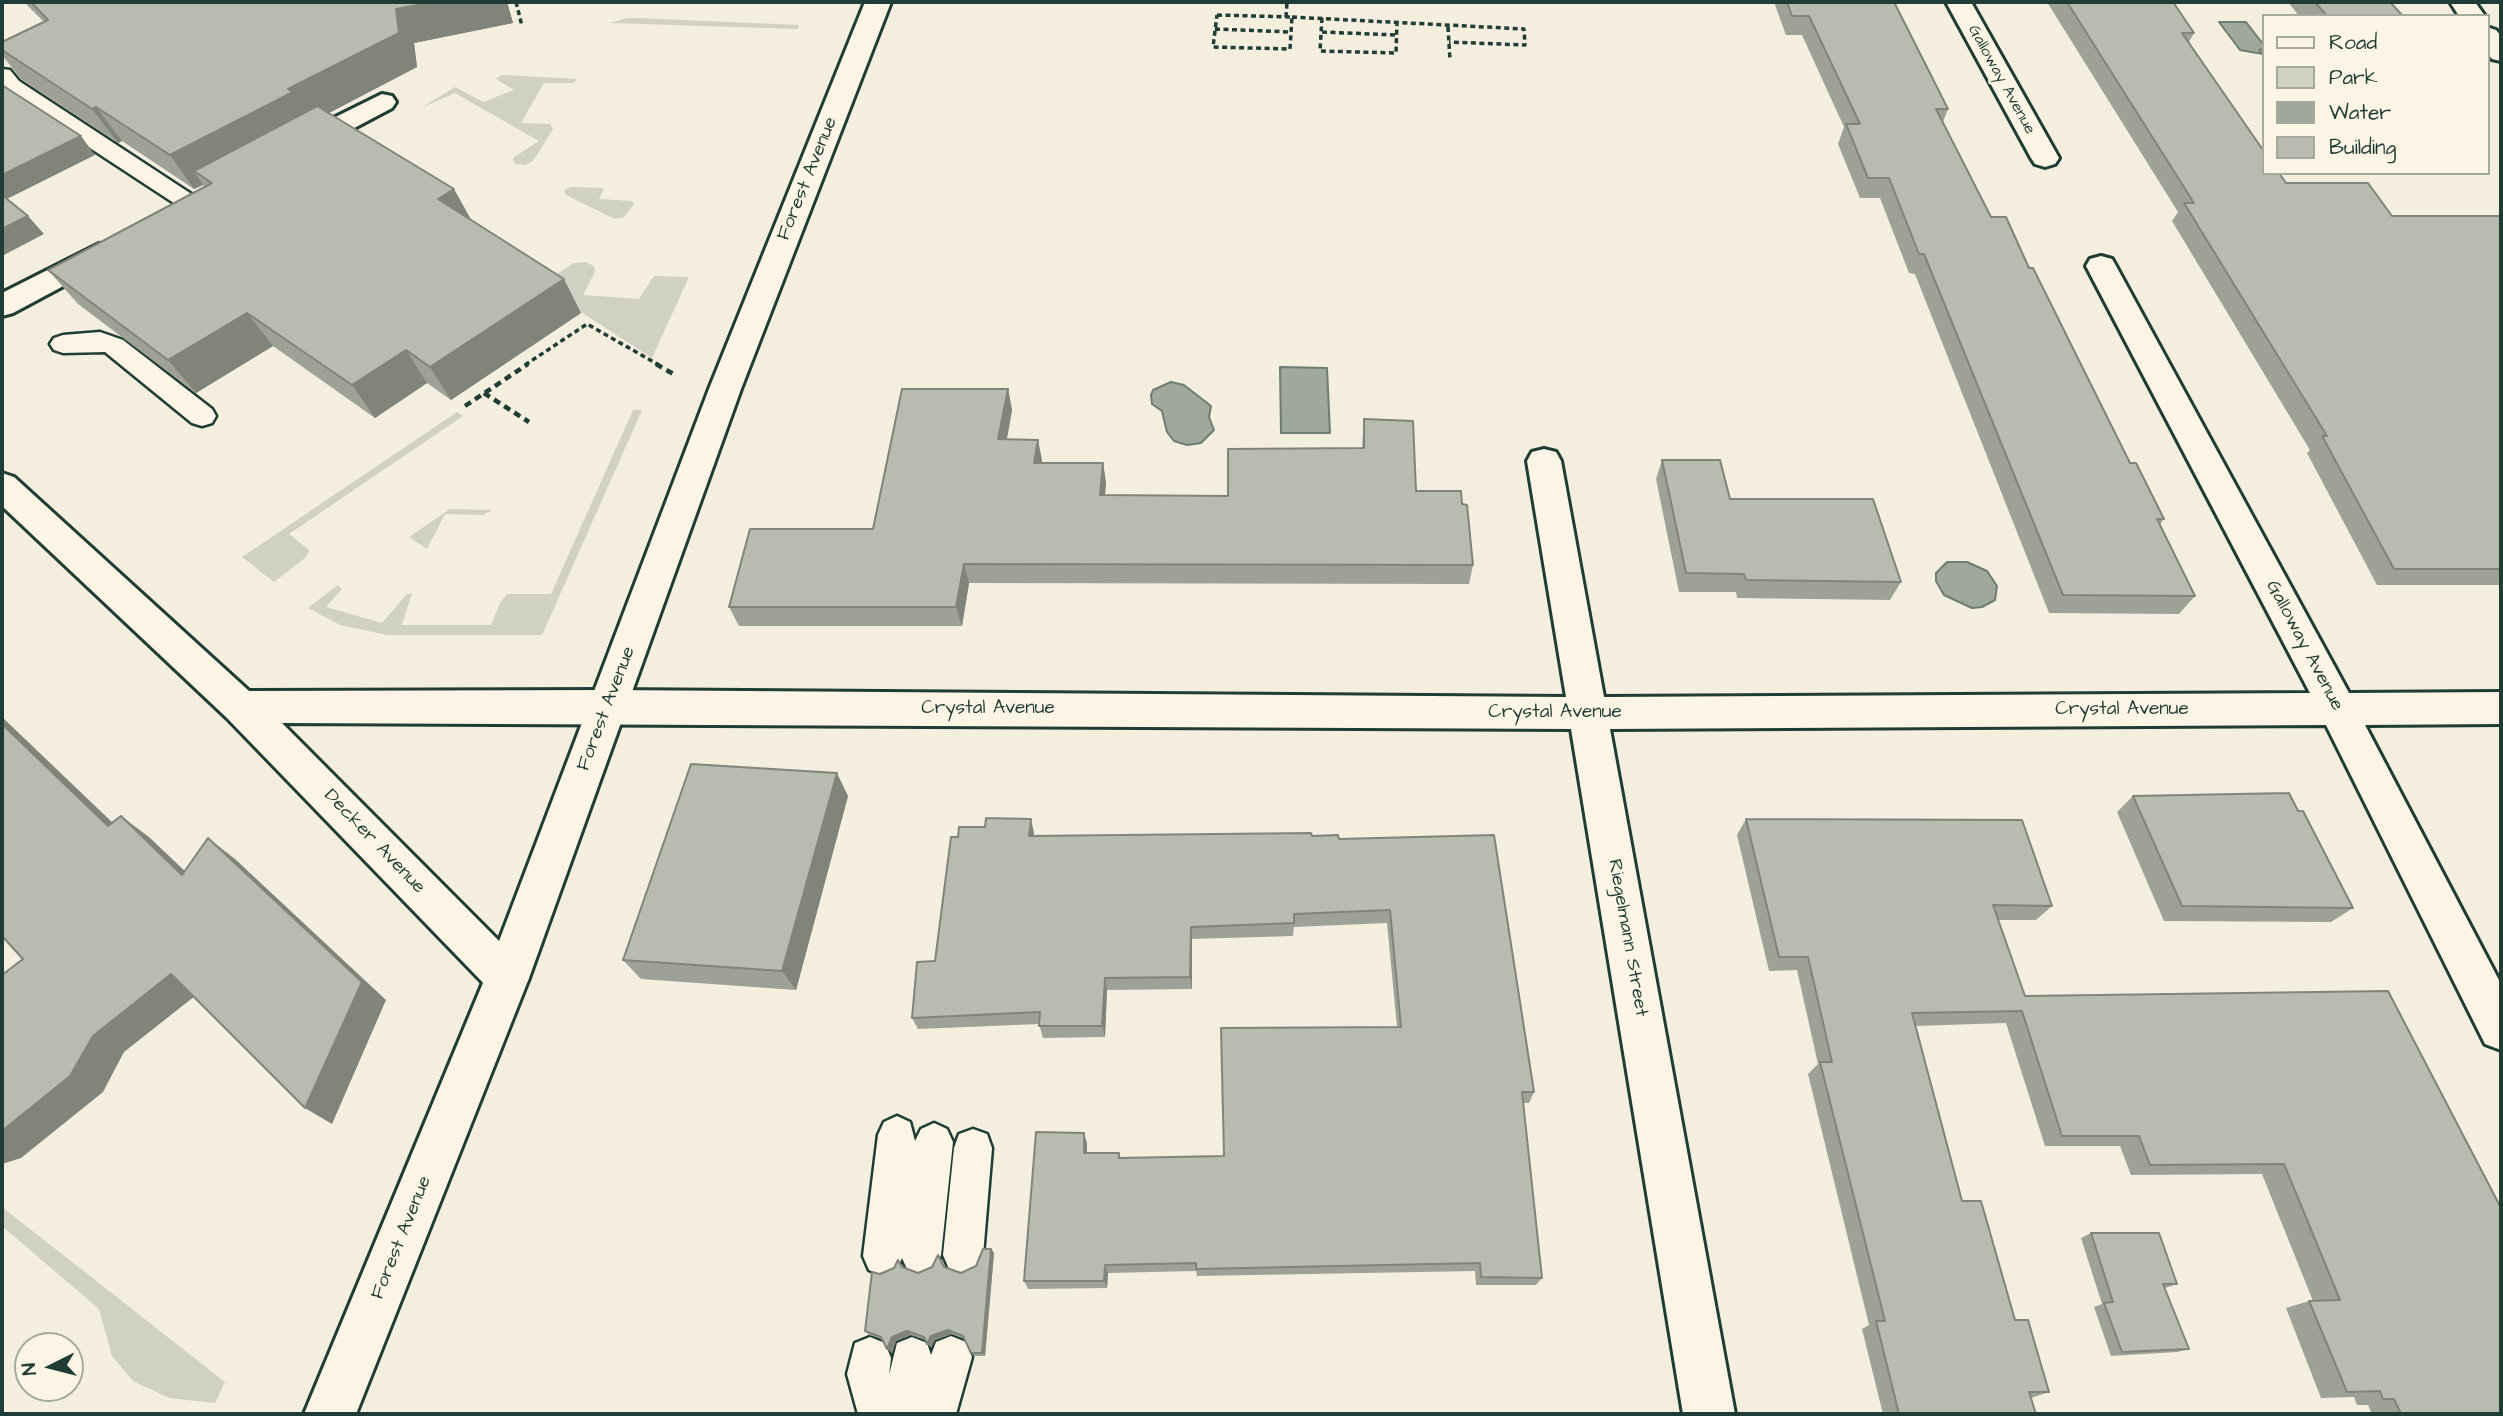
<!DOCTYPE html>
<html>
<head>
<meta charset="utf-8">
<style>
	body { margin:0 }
	#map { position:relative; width:2503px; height:1416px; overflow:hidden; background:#f3eede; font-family:"Architects Daughter",sans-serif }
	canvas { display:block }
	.frame { position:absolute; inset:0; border:4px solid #1f3d34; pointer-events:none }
	.legend { position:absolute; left:2262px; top:14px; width:228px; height:161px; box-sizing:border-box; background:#fcf5e5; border:2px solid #a4ab9e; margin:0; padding:9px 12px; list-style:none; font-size:21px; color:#1f3d34 }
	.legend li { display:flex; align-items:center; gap:14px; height:35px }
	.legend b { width:35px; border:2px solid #a4ab9e }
	.north { position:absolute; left:14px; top:1332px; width:70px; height:70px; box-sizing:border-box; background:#fcf5e5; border:2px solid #a4ab9e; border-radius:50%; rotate:264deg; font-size:19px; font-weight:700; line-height:28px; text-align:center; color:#1f3d34 }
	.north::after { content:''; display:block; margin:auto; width:24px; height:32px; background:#1f3d34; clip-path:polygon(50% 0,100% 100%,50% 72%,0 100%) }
</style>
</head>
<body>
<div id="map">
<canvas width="2503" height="1416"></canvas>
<div class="frame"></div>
<ul class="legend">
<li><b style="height:9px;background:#fcf5e5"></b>Road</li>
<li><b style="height:19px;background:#d0d1c2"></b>Park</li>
<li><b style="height:19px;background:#a0a89b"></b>Water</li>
<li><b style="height:19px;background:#b8bcae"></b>Building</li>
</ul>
<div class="north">N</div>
</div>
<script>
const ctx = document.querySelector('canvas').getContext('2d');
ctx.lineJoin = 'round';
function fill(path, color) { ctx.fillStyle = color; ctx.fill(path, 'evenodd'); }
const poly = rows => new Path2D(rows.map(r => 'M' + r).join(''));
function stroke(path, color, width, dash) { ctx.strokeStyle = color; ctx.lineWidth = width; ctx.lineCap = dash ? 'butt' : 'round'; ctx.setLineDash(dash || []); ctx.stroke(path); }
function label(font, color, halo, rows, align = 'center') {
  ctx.font = font + ' "Architects Daughter",sans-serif'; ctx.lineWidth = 5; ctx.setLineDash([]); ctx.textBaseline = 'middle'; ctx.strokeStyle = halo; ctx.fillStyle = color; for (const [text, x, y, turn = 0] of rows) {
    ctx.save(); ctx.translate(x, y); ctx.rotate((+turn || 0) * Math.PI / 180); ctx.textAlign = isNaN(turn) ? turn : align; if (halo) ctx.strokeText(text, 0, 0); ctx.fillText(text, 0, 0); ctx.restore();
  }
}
fill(poly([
	[627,18,636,18,799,25,797,29,610,23],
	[502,75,577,79,573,83,544,83,521,123,550,124,553,129,533,161,525,165,515,164,513,158,539,141,455,93,421,108,455,87,483,102,514,90,496,79],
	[571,187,604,188,599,199,632,201,634,204,624,217,615,219,566,195,564,190],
	[463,236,549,279,574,263,585,262,594,266,595,272,583,295,639,299,654,276,689,277,652,358],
	[633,410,642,410,542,635,387,635,340,625,308,608,338,585,342,589,326,607,382,623,406,595,412,593,402,625,491,625,500,603,507,594,551,594],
	[457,412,463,416,289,534,309,550,305,558,274,582,242,557],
	[450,509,492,510,483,515,445,514,427,549,409,537],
	[2,1207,225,1382,215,1403,169,1398,133,1381,112,1356,99,1309,2,1226]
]), '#d0d1c2');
const water = poly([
	[2219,22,2246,22,2263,44,2263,49,2259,50,2263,54,2240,50,2219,22],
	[1280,367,1327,368,1330,433,1281,433,1280,367],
	[1171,382,1184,385,1211,406,1209,417,1214,430,1201,443,1187,445,1174,441,1167,432,1162,411,1152,404,1151,395,1153,390,1171,382],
	[1947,562,1967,562,1987,571,1997,586,1995,600,1982,607,1972,608,1944,595,1936,581,1936,573,1947,562]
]);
fill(water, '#a0a89b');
stroke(water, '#6c7d72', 2);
const service = poly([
	[2,69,10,70,19,81,199,199,203,204,199,209,183,209,3,91,2,69],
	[100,332,123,340,212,409,216,416,212,423,202,426,192,423,105,352,63,353,54,350,50,344,54,338,63,335,100,332],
	[897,1116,910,1122,915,1141,921,1129,934,1123,947,1129,953,1142,941,1255,935,1269,921,1275,907,1269,902,1258,897,1270,883,1276,869,1270,863,1256,878,1135,884,1122,897,1116],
	[973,1129,987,1134,992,1148,983,1255,977,1269,963,1275,949,1269,943,1255,954,1148,959,1134,973,1129],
	[951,1336,966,1342,972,1357,956,1414,858,1414,847,1374,855,1343,870,1337,885,1343,891,1358,889,1375,897,1343,912,1337,927,1343,931,1355,936,1342,951,1336]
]);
const minor = poly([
	[1946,2,1971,2,2059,158,2055,164,2045,167,2035,164,2031,158,1946,2],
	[2450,2,2475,2,2485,16,2459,16,2450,2],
	[2487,27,2496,30,2501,36,2501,61,2492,59,2487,53,2487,27],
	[382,94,392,96,396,102,392,108,307,153,297,155,287,153,283,147,287,141,382,94],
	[99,244,110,247,114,254,110,261,13,313,2,316,2,293,99,244],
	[2101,256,2112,259,2116,266,2349,693,2501,692,2501,724,2365,725,2501,984,2501,1050,2485,1044,2326,725,1610,729,1735,1414,1683,1414,1571,729,282,723,522,964,529,978,522,992,507,998,492,992,227,718,2,506,2,473,14,477,249,691,609,690,1566,697,1527,461,1532,452,1544,449,1556,452,1561,461,1604,697,2310,693,2086,266,2090,259,2101,256]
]);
const secondary = poly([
	[865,2,891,2,741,389,529,978,356,1414,304,1414,485,978,709,389,865,2]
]);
stroke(service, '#1f3d34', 5);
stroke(minor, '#1f3d34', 6);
stroke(secondary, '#1f3d34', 6);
stroke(poly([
	[516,2,522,26],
	[1217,15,1292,17,1290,49,1213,47,1217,15],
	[1286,17,1287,2],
	[1292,17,1524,29,1525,45,1449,42],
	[1322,18,1320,51,1396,53,1397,21],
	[1448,27,1450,60],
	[1215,29,1291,32],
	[1322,32,1397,35],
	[525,365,587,324,659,365]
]), '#1f3d34', 3.5, [5, 3.5]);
stroke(poly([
	[656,364,675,375],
	[484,393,529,422],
	[465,406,528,364]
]), '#1f3d34', 4.5, [7, 5]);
fill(service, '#fcf5e5');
fill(minor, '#fcf5e5');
fill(secondary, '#fcf5e5');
fill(poly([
	[24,2,507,2,513,23,414,43,417,67,328,113,470,219,581,313,451,400,427,383,375,418,273,346,196,393,78,304,48,270,205,187,203,185,194,189,122,141,118,143,21,79,2,55,2,42,44,22],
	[1774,2,1894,2,1948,109,1943,122,1991,217,2029,268,2130,463,2164,519,2160,524,2195,596,2179,614,2049,613,1915,274,1909,273,1880,198,1860,198,1838,144,1844,127,1802,35,1786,35],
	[2047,2,2173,2,2194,33,2189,42,2286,183,2392,216,2501,216,2501,585,2377,585,2307,453,2310,450,2172,221,2178,212],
	[2288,2,2390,2,2403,16,2299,16],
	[1008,389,1012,410,1007,439,1042,460,1041,463,1103,463,1106,483,1105,496,1228,496,1362,448,1364,419,1416,491,1462,504,1473,565,1469,584,969,583,962,626,739,626,729,607,873,529],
	[1662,460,1730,499,1901,582,1890,600,1737,598,1736,592,1679,592,1656,479],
	[848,796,796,990,641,979,623,960],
	[2133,796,2298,811,2353,908,2331,922,2164,921,2117,812],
	[1746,819,2052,906,2036,920,1998,920,2025,996,2388,991,2501,1414,2372,1414,2368,1405,2357,1405,2354,1397,2321,1398,2286,1308,2309,1301,2313,1301,2262,1174,2131,1175,2120,1146,2045,1146,2006,1023,1915,1026,1962,1201,2049,1392,2031,1398,2036,1414,1883,1414,1862,1329,1869,1325,1808,1074,1818,1064,1797,970,1769,971,1737,835],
	[1034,833,1034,836,1312,836,1339,839,1534,1092,1529,1103,1523,1103,1542,1278,1536,1285,1476,1285,1475,1271,1197,1276,1196,1271,1108,1273,1107,1288,1028,1289,1024,1281,1087,1143,1087,1153,1120,1158,1224,1156,1397,1027,1387,923,1294,927,1293,936,1192,939,1192,989,1107,990,1105,1037,1043,1038,1039,1024,918,1029,912,1018,935,961],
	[2091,1233,2177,1284,2165,1288,2189,1349,2177,1352,2111,1356,2094,1307,2102,1304,2081,1238],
	[991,1249,994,1253,985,1356,974,1356,971,1353,965,1339,952,1334,935,1340,931,1347,927,1344,925,1340,911,1335,896,1341,892,1353,883,1339,869,1335,865,1331,880,1274,894,1268,898,1260,904,1268,918,1273,932,1267,938,1255,946,1268,961,1273,976,1266]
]), '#9ea296');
fill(poly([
	[434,2,507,2,513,23,414,43,417,67,312,122,194,171,203,185,194,189,170,155,288,89,396,9],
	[96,107,122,141,118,143,92,109],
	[81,136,95,155,3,201,2,200,2,175],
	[454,189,473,223,438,199],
	[28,216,44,234,2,256,2,229],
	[564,279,581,313,451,400,430,367],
	[247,313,273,346,196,393,168,360],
	[406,350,427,383,375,418,352,385],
	[1008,389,1012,410,1003,459,998,439],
	[1038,440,1042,460,1038,483,1034,463],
	[1103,463,1106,483,1103,515,1100,495],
	[964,564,969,583,962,626,956,607],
	[2,717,137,846,108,826,2,724],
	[837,773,848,796,796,990,782,971],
	[121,816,149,837,209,894,182,875],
	[1031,819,1034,833,1033,849,1029,836],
	[208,838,235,859,386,1000,332,1124,305,1108],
	[1191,927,1192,939,1192,989,1190,977],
	[171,974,200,992,124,1052,103,1092,21,1158,2,1164,2,1131,93,1036],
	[1105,978,1107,990,1105,1037,1102,1026],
	[1084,1133,1087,1143,1087,1163,1084,1153],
	[991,1249,994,1253,985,1356,982,1353],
	[1105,1265,1108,1273,1107,1288,1104,1281],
	[948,1330,952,1334,935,1340,931,1347,927,1344,931,1336],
	[907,1331,911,1335,896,1341,892,1353,887,1349,892,1337]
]), '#81847a');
const building = poly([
	[31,2,434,2,396,9,399,33,288,89,293,92,170,155,96,107,92,109,2,50,2,42,48,20,31,2],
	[1787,2,1894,2,1948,109,1936,109,1991,217,2006,217,2029,268,2033,268,2130,463,2136,463,2164,519,2157,519,2195,596,2063,595,1924,254,1919,254,1889,178,1868,178,1846,124,1860,124,1809,16,1792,16,1787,2],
	[2067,2,2173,2,2194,33,2182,33,2263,150,2263,173,2279,173,2286,183,2368,183,2392,216,2501,216,2501,569,2394,569,2322,436,2327,436,2184,203,2194,203,2067,2],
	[2315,2,2390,2,2403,16,2327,16,2315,2],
	[2,85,81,136,2,175,2,85],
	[317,106,454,189,438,199,564,279,430,367,406,350,352,385,247,313,168,360,48,270,212,183,194,171,317,106],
	[2,195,28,216,2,229,2,195],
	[902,389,1008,389,998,439,1038,440,1034,463,1103,463,1100,495,1228,496,1228,449,1364,448,1364,419,1413,421,1416,491,1461,491,1462,504,1467,505,1473,565,964,564,956,607,729,607,750,529,873,529,902,389],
	[1662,460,1720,460,1730,499,1873,499,1901,582,1746,580,1744,574,1686,573,1662,460],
	[2,724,108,826,121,816,182,875,208,838,362,982,305,1108,171,974,93,1036,70,1076,2,1131,2,975,23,959,2,936,2,724],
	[691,764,837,773,782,971,623,960,691,764],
	[2289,793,2298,811,2303,811,2353,908,2182,906,2133,796,2289,793],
	[986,818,1031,819,1029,836,1311,833,1312,836,1338,835,1339,839,1494,835,1534,1092,1522,1092,1542,1278,1481,1277,1480,1263,1196,1269,1196,1263,1105,1265,1104,1281,1024,1281,1036,1132,1084,1133,1084,1153,1119,1153,1119,1158,1224,1156,1221,1028,1401,1027,1390,910,1294,914,1294,923,1191,927,1190,977,1105,978,1102,1026,1039,1026,1040,1012,912,1018,917,962,935,961,951,837,958,837,959,827,985,827,986,818],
	[1746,819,2022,820,2052,906,1993,905,2025,996,2388,991,2501,1208,2501,1414,2401,1414,2394,1399,2383,1399,2380,1391,2347,1392,2309,1301,2340,1300,2284,1164,2150,1165,2139,1136,2062,1136,2022,1011,1912,1013,1962,1201,1981,1201,2015,1320,2028,1320,2049,1392,2029,1392,2036,1414,1899,1414,1876,1321,1885,1321,1820,1062,1832,1062,1808,957,1779,957,1746,819],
	[2091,1233,2159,1233,2177,1284,2163,1284,2189,1349,2122,1352,2104,1303,2113,1302,2091,1233],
	[983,1249,991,1249,982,1353,971,1353,963,1336,948,1330,931,1336,927,1344,924,1337,907,1331,892,1337,887,1349,881,1337,865,1331,872,1272,880,1274,894,1268,898,1260,902,1267,918,1273,932,1267,938,1255,944,1267,961,1273,976,1266,983,1249]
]);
fill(building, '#b8bcae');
stroke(building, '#81847a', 2);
label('16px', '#1f3d34', '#fcf5e5', [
	["Galloway Avenue",2001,80,61]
]);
label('19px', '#1f3d34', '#fcf5e5', [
	["Forest Avenue",808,179,-68],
	["Galloway Avenue",2304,646,62],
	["Forest Avenue",607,709,-69],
	["Crystal Avenue",988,709],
	["Crystal Avenue",2122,710],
	["Crystal Avenue",1555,713],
	["Decker Avenue",374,842,46],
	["Riegelmann Street",1627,938,80],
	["Forest Avenue",402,1238,-68]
]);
</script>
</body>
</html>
